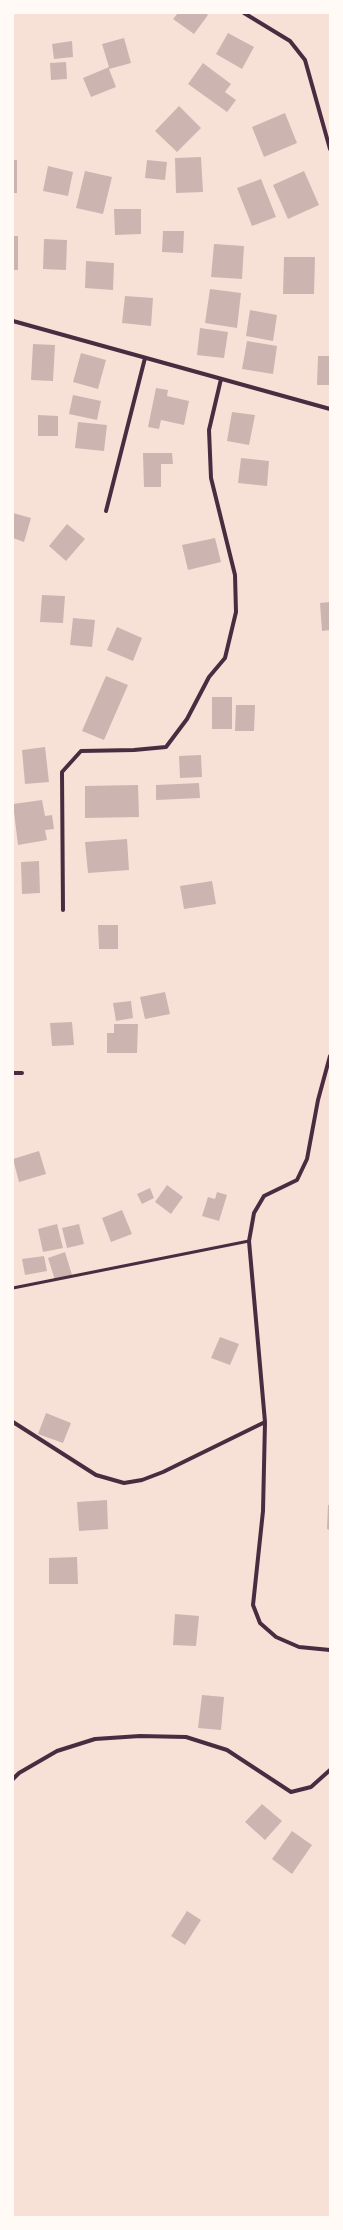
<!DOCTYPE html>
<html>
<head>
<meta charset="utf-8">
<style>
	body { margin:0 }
	#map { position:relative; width:343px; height:2230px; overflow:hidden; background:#f7e1d7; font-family:Jost,sans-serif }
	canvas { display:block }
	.frame { position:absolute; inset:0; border:14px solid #fffaf5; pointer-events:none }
</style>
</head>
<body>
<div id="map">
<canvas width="343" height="2230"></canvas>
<div class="frame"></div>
</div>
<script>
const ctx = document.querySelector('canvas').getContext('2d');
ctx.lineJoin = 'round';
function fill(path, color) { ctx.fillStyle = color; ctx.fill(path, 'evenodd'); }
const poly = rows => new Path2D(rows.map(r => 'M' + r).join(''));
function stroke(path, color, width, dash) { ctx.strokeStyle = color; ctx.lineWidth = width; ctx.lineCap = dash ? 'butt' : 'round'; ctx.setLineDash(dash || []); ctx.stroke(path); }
fill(poly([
	[178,13,205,13,208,15,194,34,173,19],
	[228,33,254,47,242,69,216,54],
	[124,38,131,63,109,69,116,87,91,97,83,78,109,67,102,44],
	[72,41,73,57,54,59,52,44],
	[66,62,67,79,51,80,50,63],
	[203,63,231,84,225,92,236,100,227,112,188,84],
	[179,106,201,128,177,152,155,131],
	[285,113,297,143,264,157,252,127],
	[201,157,203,192,176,193,175,158],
	[13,160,17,160,17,193,13,193],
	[147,160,167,162,165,180,145,178],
	[48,166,73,172,68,196,43,191],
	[85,171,112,177,103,214,76,208],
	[304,171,319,205,288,219,273,185],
	[261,179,276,217,252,226,237,188],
	[114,209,141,209,141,234,115,235],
	[163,231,184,231,183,253,162,252],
	[13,236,18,236,18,270,13,270],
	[44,239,67,240,66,270,43,269],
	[214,244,244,246,242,279,211,277],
	[284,257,315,257,314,294,283,294],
	[86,261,114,263,113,290,85,288],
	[210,289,241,293,237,328,205,323],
	[125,296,153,298,151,326,122,323],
	[250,310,277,315,273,341,246,336],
	[200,328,228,332,224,358,197,355],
	[247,341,277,346,273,374,242,369],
	[33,344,55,345,53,381,31,380],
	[81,353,106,360,98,389,73,382],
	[318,356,330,356,330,385,317,385],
	[156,388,168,390,167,396,189,401,184,425,161,420,159,429,148,427],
	[73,395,101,401,97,420,69,414],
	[232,412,255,415,249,445,227,441],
	[38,415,58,416,58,436,38,436],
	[78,422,107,425,104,451,75,448],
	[143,453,172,453,173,464,161,464,161,487,144,487],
	[241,458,269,461,267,486,238,483],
	[13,513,31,518,24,542,13,538],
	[67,524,85,539,66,561,49,546],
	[215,538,221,562,188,570,182,545],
	[42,595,65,596,63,623,40,622],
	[330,602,330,630,322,631,320,603],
	[73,618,95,620,92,647,70,645],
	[117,627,142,638,133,661,107,650],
	[106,676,128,685,104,740,82,731],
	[212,697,232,697,232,729,212,729],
	[236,705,255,705,254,731,235,731],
	[45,747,49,782,25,784,22,750],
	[201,755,202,777,180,778,179,756],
	[199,783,200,798,156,800,156,785],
	[138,785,139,817,85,818,85,786],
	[42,800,45,816,52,815,54,829,45,830,47,840,18,845,13,804],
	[127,839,129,870,88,873,85,842],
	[39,861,40,893,22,894,21,862],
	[212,881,216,904,184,909,180,886],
	[98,925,118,925,118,949,99,949],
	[165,992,170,1014,145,1019,140,997],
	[131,1001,133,1018,116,1021,113,1003],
	[72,1022,74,1045,52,1046,50,1023],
	[114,1024,138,1024,137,1053,107,1053,107,1033,114,1033],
	[39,1151,46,1174,19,1182,13,1159],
	[167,1185,183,1197,171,1214,155,1202],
	[150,1188,154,1198,142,1204,137,1194],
	[217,1192,227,1195,219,1221,202,1216,208,1197,215,1199],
	[122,1210,132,1234,111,1242,102,1218],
	[57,1224,63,1248,43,1252,38,1229],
	[79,1224,84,1244,67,1248,62,1228],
	[65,1252,72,1275,55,1280,48,1258],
	[44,1256,47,1271,25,1275,22,1259],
	[220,1337,239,1344,230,1365,211,1358],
	[46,1413,71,1423,63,1443,38,1434],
	[107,1500,108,1529,79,1531,77,1502],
	[328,1505,330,1505,330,1530,327,1529],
	[77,1557,78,1584,49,1584,49,1558],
	[175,1614,199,1616,196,1646,173,1645],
	[202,1695,224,1697,221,1730,198,1728],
	[262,1804,282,1821,265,1840,245,1822],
	[292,1831,312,1845,292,1874,272,1859],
	[187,1911,201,1920,185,1945,171,1936]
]), '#ccb4b1');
stroke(poly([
	[13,1288,249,1241]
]), '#4a2c40', 3);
stroke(poly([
	[244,13,290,41,305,60,330,149],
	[13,321,330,409],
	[106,511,145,358],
	[63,910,62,772,81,751,134,750,166,747,187,719,209,677,225,658,236,612,235,575,211,478,209,430,221,379],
	[330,1056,318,1100,307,1159,297,1180,264,1196,254,1213,249,1241,265,1422,263,1511,253,1605,260,1623,276,1637,299,1647,330,1650],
	[13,1073,22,1073],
	[13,1422,96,1475,124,1483,142,1480,163,1472,265,1422],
	[13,1779,19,1773,57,1751,95,1739,140,1736,186,1737,227,1750,291,1792,311,1787,330,1770]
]), '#4a2c40', 4);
</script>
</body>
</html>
